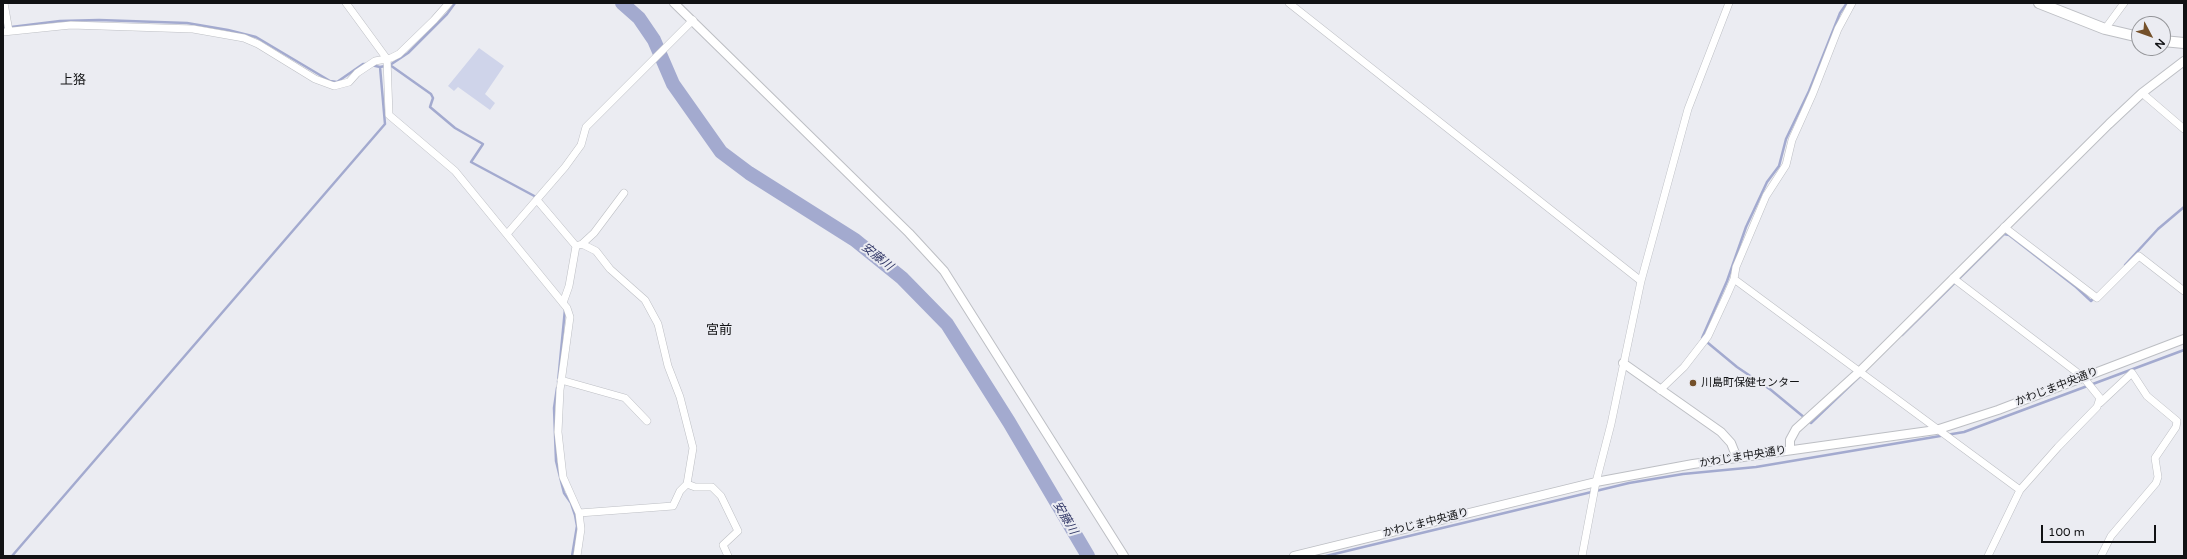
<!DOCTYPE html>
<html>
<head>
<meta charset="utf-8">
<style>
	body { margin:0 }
	#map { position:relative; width:2187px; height:559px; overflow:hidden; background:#ebecf2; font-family:"Varela Round",sans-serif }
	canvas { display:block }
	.frame { position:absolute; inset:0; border:4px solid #111214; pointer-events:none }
	.north { position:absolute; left:2131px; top:16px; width:40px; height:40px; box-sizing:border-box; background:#ebecf2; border:1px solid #949599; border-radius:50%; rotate:131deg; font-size:11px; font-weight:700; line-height:16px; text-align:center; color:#111214 }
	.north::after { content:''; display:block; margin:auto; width:14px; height:18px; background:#75512b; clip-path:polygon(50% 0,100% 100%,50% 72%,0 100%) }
	.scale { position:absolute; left:2041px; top:525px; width:115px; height:18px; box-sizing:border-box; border:2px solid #111214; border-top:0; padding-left:5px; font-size:12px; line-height:14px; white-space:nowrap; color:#111214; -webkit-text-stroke:3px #ebecf2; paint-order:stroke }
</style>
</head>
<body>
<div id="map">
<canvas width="2187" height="559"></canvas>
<div class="frame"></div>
<div class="north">N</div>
<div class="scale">100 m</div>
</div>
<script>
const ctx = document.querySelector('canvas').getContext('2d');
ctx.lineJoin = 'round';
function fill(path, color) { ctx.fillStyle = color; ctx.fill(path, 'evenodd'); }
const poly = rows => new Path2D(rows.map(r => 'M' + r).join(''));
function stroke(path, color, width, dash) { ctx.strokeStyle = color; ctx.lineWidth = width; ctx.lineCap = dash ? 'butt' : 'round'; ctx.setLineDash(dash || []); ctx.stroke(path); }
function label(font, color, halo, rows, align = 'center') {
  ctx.font = font + ' "Varela Round","Noto Sans JP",sans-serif'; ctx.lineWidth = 4; ctx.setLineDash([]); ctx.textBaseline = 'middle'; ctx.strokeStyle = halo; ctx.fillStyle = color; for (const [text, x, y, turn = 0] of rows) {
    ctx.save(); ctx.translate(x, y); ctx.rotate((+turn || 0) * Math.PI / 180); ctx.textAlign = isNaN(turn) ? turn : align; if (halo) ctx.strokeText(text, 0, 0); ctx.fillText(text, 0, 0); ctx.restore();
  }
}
fill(poly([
	[479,48,504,66,485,94,495,103,490,110,458,87,454,91,448,86]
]), '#cfd4ea');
stroke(poly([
	[1847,3,1840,13,1809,91,1786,139,1779,166,1767,182,1746,227,1727,281,1702,338,1737,367,1771,390,1811,423,1860,376],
	[3,28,60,21,99,20,187,23,228,30,256,37,330,81,337,82,363,64,366,64],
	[371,65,380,67,390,65,408,53,447,14,455,3],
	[390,65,431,94,433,98,430,107,455,128,483,144,471,162,538,198],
	[2125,265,2158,229,2184,207],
	[1902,335,2004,234,2009,235,2076,287,2091,301,2094,298],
	[558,382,565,309],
	[557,388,554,408,556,461,564,493,571,503,575,515,577,526,572,556],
	[12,556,385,124,380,67],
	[1326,556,1629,483,1683,474,1756,467,1964,432,2184,350]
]), '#a3aacf', 2.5);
stroke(poly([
	[622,3,639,18,654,40,673,84,721,152,749,173,855,240,902,278,947,324,1009,422,1088,556]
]), '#a3aacf', 14);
const minor = poly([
	[4,3,9,31],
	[346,3,387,59,389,115,455,171,567,308,570,317,560,390,558,432,563,477,579,513,581,529,577,556],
	[1289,3,1641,281],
	[2105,29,2124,3],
	[3,32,71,25,193,29,244,38,258,44,315,79,334,86,349,82,357,73,375,61,391,58,399,54,434,20,449,3],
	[2142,93,2184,129],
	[537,200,576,246],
	[2004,227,2097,298,2139,256,2184,291],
	[507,234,565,167,581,145,586,127,693,20],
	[582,244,594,233,624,193],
	[576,246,582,244,596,251,610,269,645,300,658,324,668,366,680,397,693,448,687,484,680,491,673,506,579,513],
	[1953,278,2083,377,2100,398,2097,407,2058,447,2020,490,1988,556],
	[1734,279,2020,490],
	[563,303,569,286,576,246],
	[561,380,625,398,647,421],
	[1660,390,1684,367,1708,336,1727,295,1734,279,1736,267,1766,196,1786,165,1792,140,1813,93,1838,29,1852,3],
	[2100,403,2132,373,2147,396,2177,421,2176,427,2155,458,2158,477,2156,483,2111,536,2101,556],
	[687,484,695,487,712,487,721,496,738,531,723,545,728,556],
	[1582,556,1596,482,1611,424,1641,281,1688,109,1729,3]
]);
const tertiary = poly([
	[674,3,909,233,944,271,1124,556],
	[1623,363,1721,432,1731,443,1737,458],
	[1790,450,1790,440,1796,429,1859,372,2109,124,2142,93,2184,61],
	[1294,556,1596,482,1693,464,1936,430,1998,410,2184,339]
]);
const secondary = poly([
	[2039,3,2105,29,2139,37],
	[2163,41,2184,43]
]);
stroke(minor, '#bdbfc4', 8);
stroke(tertiary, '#bdbfc4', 10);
stroke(secondary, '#bdbfc4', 12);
stroke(minor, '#fff', 7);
stroke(tertiary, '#fff', 8);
stroke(secondary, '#fff', 10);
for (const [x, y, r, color] of [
	[1693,383,4,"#75512b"]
]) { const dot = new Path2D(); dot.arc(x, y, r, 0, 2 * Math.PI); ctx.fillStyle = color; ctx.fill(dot); stroke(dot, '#ebecf2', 1.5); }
label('11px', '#111214', '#ebecf2', [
	["川島町保健センター",1701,383]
], 'left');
label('11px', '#111214', '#ebecf2', [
	["かわじま中央通り",2057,387,-21],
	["かわじま中央通り",1743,457,-9],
	["かわじま中央通り",1426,523,-14]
]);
label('italic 12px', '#303666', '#ebecf2', [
	["安藤川",877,257,39],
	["安藤川",1065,518,60]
]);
label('13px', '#111214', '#ebecf2', [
	["上狢",73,81],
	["宮前",719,331]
]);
</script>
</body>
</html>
